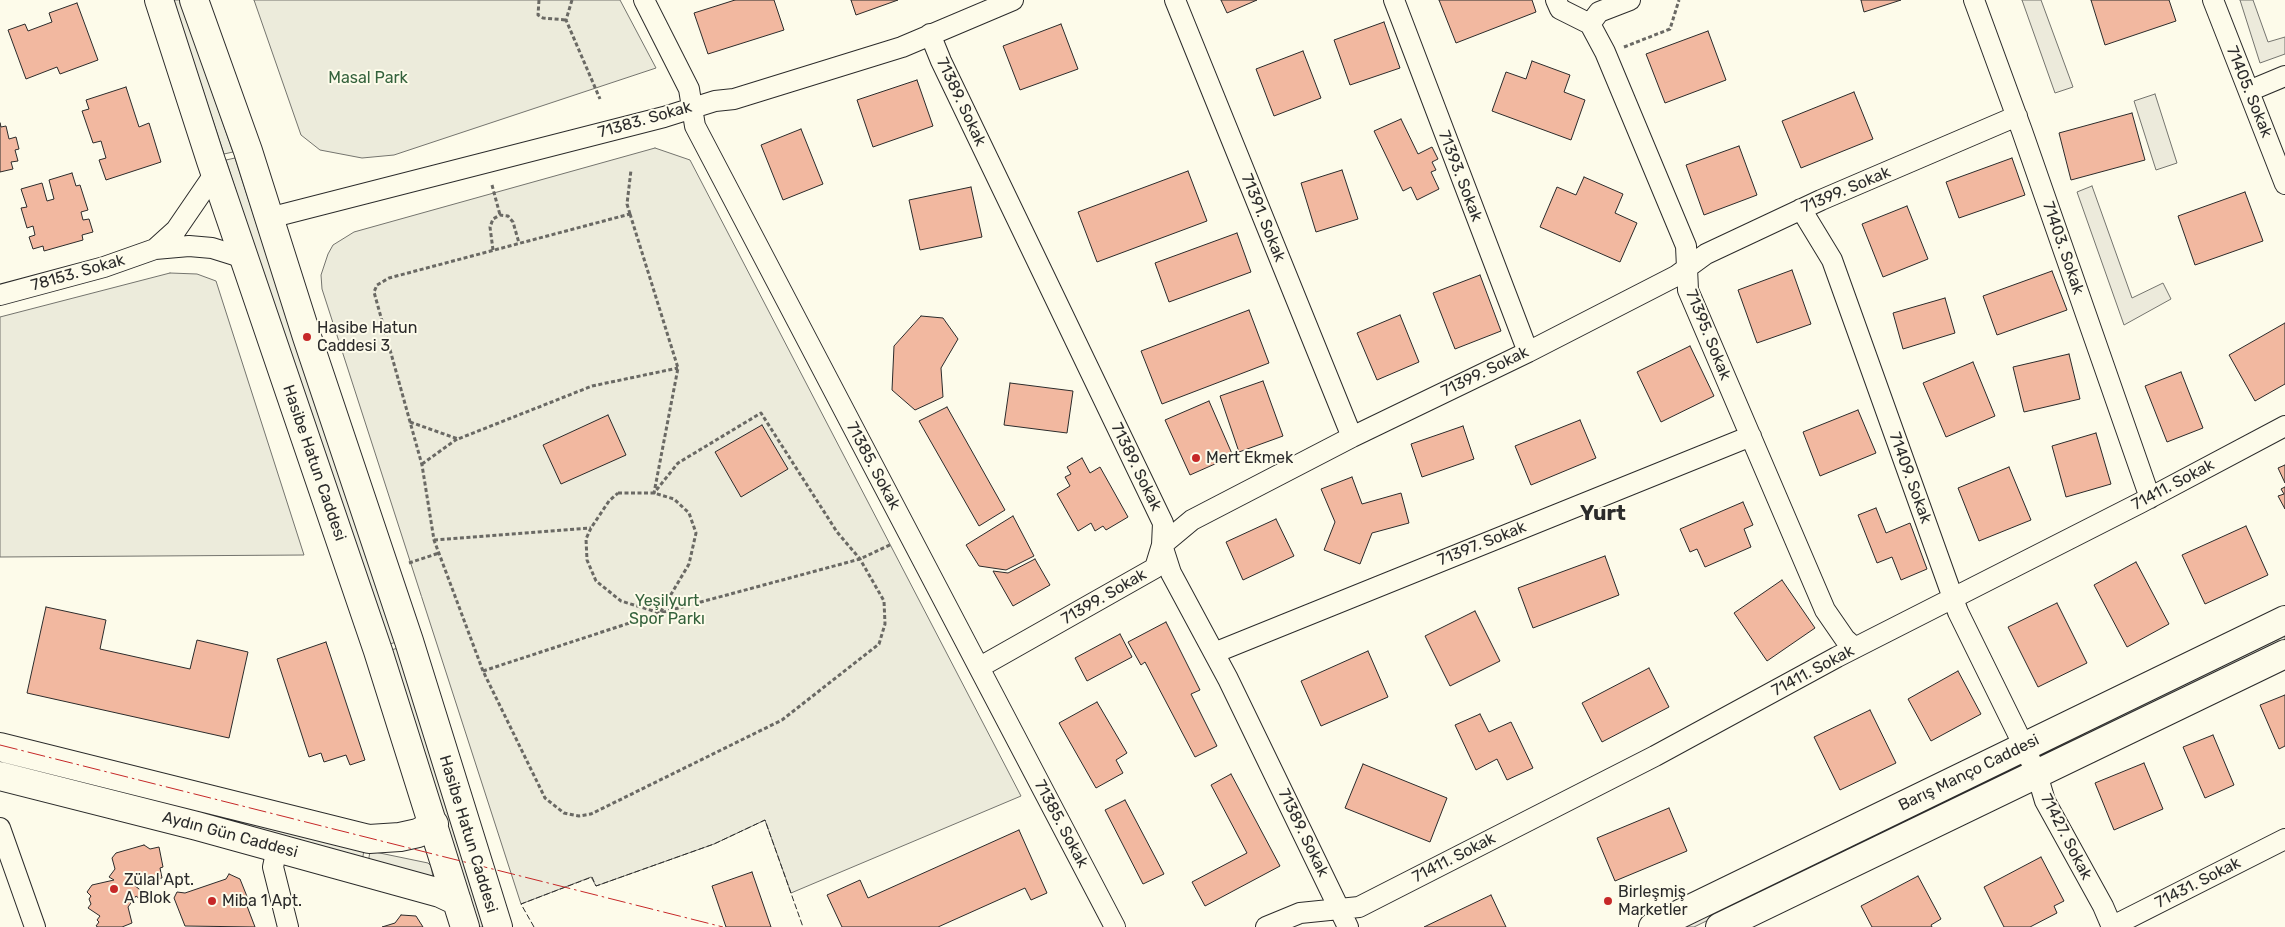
<!DOCTYPE html>
<html>
<head>
<meta charset="utf-8">
<style>
	body { margin:0 }
	canvas { display:block; background:#fdfbea }
</style>
</head>
<body>
<canvas width="2285" height="927"></canvas>
<script>
const ctx = document.querySelector('canvas').getContext('2d');
ctx.lineJoin = 'round';
function fill(path, color) { ctx.fillStyle = color; ctx.fill(path, 'evenodd'); }
const poly = rows => new Path2D(rows.map(r => 'M' + r).join(''));
function stroke(path, color, width, dash) { ctx.strokeStyle = color; ctx.lineWidth = width; ctx.lineCap = dash ? 'butt' : 'round'; ctx.setLineDash(dash || []); ctx.stroke(path); }
function label(font, color, halo, rows, align = 'center') {
  ctx.font = font + ' Rubik,sans-serif'; ctx.lineWidth = 4; ctx.setLineDash([]); ctx.textBaseline = 'middle'; ctx.strokeStyle = halo; ctx.fillStyle = color; for (const [text, x, y, turn = 0] of rows) {
    ctx.save(); ctx.translate(x, y); ctx.rotate((+turn || 0) * Math.PI / 180); ctx.textAlign = isNaN(turn) ? turn : align; if (halo) ctx.strokeText(text, 0, 0); ctx.fillText(text, 0, 0); ctx.restore();
  }
}
const green = poly([
	[173,0,180,0,233,152,224,154,173,0],
	[254,0,620,0,656,68,394,155,362,158,320,150,301,135,254,0],
	[655,148,690,160,1021,796,791,893,765,820,714,844,596,886,591,877,521,904,322,289,321,275,328,254,333,245,354,232,655,148],
	[235,158,301,361,396,642,390,644,242,210,226,160,235,158],
	[170,273,197,274,216,281,304,555,0,557,0,317,170,273],
	[2285,633,2285,641,2100,729,2098,724,2285,633],
	[398,648,486,927,479,927,391,650,398,648],
	[2001,770,2004,775,1752,899,1749,893,2001,770],
	[155,798,364,850,362,862,154,801,155,798],
	[370,851,428,863,431,866,433,877,368,864,370,851],
	[1740,897,1743,903,1694,927,1679,927,1740,897]
]);
fill(green, '#ecebdb');
stroke(green, '#74746e', 1);
const parking = poly([
	[2022,0,2041,0,2073,87,2055,93,2022,0],
	[2240,0,2253,0,2268,42,2285,37,2285,54,2260,63,2240,0],
	[2155,94,2177,163,2156,170,2134,101,2155,94],
	[2092,186,2132,298,2163,283,2171,299,2124,325,2077,192,2092,186]
]);
fill(parking, '#eceadb');
stroke(parking, '#74746e', 1);
const building = poly([
	[735,0,774,0,784,30,708,54,694,13,735,0],
	[851,0,898,0,856,15,851,0],
	[1221,0,1257,0,1227,13,1221,0],
	[1439,0,1532,0,1536,12,1456,43,1439,0],
	[1861,0,1901,0,1864,12,1861,0],
	[2091,0,2169,0,2176,21,2105,45,2091,0],
	[77,3,98,60,60,74,57,67,26,79,8,30,25,24,28,31,52,22,49,13,77,3],
	[1384,22,1400,68,1350,85,1334,40,1384,22],
	[1061,24,1078,69,1020,90,1003,46,1061,24],
	[1708,31,1726,80,1665,103,1646,54,1708,31],
	[1303,51,1321,98,1274,116,1256,69,1303,51],
	[1532,61,1570,75,1564,92,1585,100,1571,140,1492,111,1506,72,1526,79,1532,61],
	[917,80,933,126,873,147,857,100,917,80],
	[126,87,139,127,149,123,161,162,106,180,99,160,106,158,101,141,93,143,82,111,89,109,86,100,126,87],
	[1854,92,1873,139,1801,168,1782,121,1854,92],
	[2132,113,2145,160,2071,180,2059,133,2132,113],
	[1401,119,1418,154,1432,147,1438,159,1432,162,1436,170,1431,172,1439,189,1417,200,1411,187,1403,191,1374,131,1401,119],
	[0,123,1,127,6,126,9,139,16,137,19,149,15,150,18,161,11,162,13,169,0,172,0,123],
	[801,129,823,184,783,200,761,145,801,129],
	[1739,146,1757,195,1704,215,1686,165,1739,146],
	[2012,158,2025,195,1959,218,1946,182,2012,158],
	[1342,170,1358,219,1316,232,1301,183,1342,170],
	[1188,171,1207,221,1097,262,1078,212,1188,171],
	[72,173,76,186,80,185,88,210,81,212,83,220,89,219,93,232,82,235,83,240,44,251,43,246,33,249,29,237,35,235,33,226,27,228,21,208,27,207,21,189,42,183,47,201,54,199,49,180,72,173],
	[1584,177,1623,194,1615,213,1637,223,1620,262,1540,227,1557,187,1576,195,1584,177],
	[971,187,982,237,920,250,909,200,971,187],
	[2245,192,2263,241,2195,265,2178,216,2245,192],
	[1907,206,1928,259,1883,277,1862,224,1907,206],
	[1237,233,1251,272,1169,302,1155,263,1237,233],
	[1792,270,1811,324,1757,343,1738,290,1792,270],
	[2052,271,2067,310,1997,335,1983,296,2052,271],
	[1480,275,1501,331,1455,349,1433,293,1480,275],
	[1945,298,1955,333,1903,349,1893,313,1945,298],
	[1249,310,1269,363,1162,404,1141,351,1249,310],
	[1400,315,1419,362,1377,380,1357,333,1400,315],
	[921,316,943,318,958,339,941,368,943,397,915,410,892,390,894,346,921,316],
	[2285,323,2285,384,2255,401,2229,355,2285,323],
	[1690,346,1714,396,1661,422,1637,372,1690,346],
	[2069,354,2080,399,2024,412,2013,367,2069,354],
	[1973,362,1995,416,1946,437,1923,383,1973,362],
	[2181,372,2203,428,2167,442,2145,386,2181,372],
	[1263,381,1283,436,1239,452,1220,396,1263,381],
	[1010,383,1073,391,1067,433,1004,425,1010,383],
	[1209,401,1233,456,1190,475,1165,420,1209,401],
	[947,407,1005,510,979,526,919,421,947,407],
	[1858,410,1876,453,1820,476,1803,432,1858,410],
	[608,415,626,455,561,484,543,445,608,415],
	[1580,420,1596,458,1531,485,1515,446,1580,420],
	[762,425,788,469,741,497,715,452,762,425],
	[1463,426,1474,459,1422,477,1411,444,1463,426],
	[2096,433,2111,484,2066,497,2052,446,2096,433],
	[1082,458,1090,473,1100,467,1128,517,1106,530,1103,526,1095,531,1091,523,1078,531,1057,494,1070,486,1065,477,1071,474,1067,467,1082,458],
	[2285,465,2285,483,2278,468,2285,465],
	[2009,467,2031,520,1979,541,1958,488,2009,467],
	[1352,477,1362,504,1401,493,1409,523,1372,533,1360,564,1324,550,1335,522,1321,489,1352,477],
	[2285,487,2285,509,2278,496,2284,494,2281,489,2285,487],
	[1743,502,1753,525,1744,529,1751,547,1705,567,1697,549,1690,552,1680,529,1743,502],
	[1876,508,1886,533,1910,523,1927,569,1901,580,1892,557,1877,563,1858,515,1876,508],
	[1013,516,1034,556,1006,570,979,566,966,545,1013,516],
	[1276,519,1294,556,1243,580,1226,542,1276,519],
	[2246,526,2268,575,2205,604,2182,555,2246,526],
	[1605,556,1619,595,1533,628,1518,588,1605,556],
	[1035,559,1050,585,1013,606,993,571,1008,573,1035,559],
	[2136,562,2169,624,2127,647,2094,585,2136,562],
	[1782,580,1815,628,1767,661,1734,613,1782,580],
	[2057,603,2087,663,2038,687,2008,627,2057,603],
	[46,607,106,620,100,649,190,669,197,640,248,652,229,738,27,693,46,607],
	[1475,611,1500,661,1450,686,1425,636,1475,611],
	[1166,622,1200,690,1191,694,1217,746,1195,757,1145,662,1141,665,1128,642,1166,622],
	[1120,634,1132,657,1087,681,1075,658,1120,634],
	[326,642,365,760,350,765,346,755,324,762,321,753,309,757,277,659,326,642],
	[1368,651,1388,697,1321,726,1301,681,1368,651],
	[1649,668,1669,707,1602,742,1582,703,1649,668],
	[1958,671,1981,714,1931,741,1908,699,1958,671],
	[2285,695,2285,746,2279,749,2260,705,2285,695],
	[1097,702,1127,753,1116,760,1123,773,1096,788,1059,723,1097,702],
	[1870,710,1896,763,1840,790,1814,737,1870,710],
	[1480,714,1489,732,1511,722,1533,768,1507,780,1497,759,1476,770,1455,725,1480,714],
	[2213,735,2234,785,2205,798,2183,747,2213,735],
	[2144,763,2163,809,2114,830,2095,783,2144,763],
	[1363,764,1447,798,1430,842,1345,808,1363,764],
	[1231,774,1280,866,1205,906,1192,882,1247,853,1211,785,1231,774],
	[1125,800,1164,874,1143,884,1105,810,1125,800],
	[1669,808,1687,851,1615,881,1597,838,1669,808],
	[1019,830,1047,893,1031,900,1025,888,938,927,842,927,827,895,860,880,868,898,1019,830],
	[144,845,150,849,159,847,163,867,160,868,162,878,148,880,146,877,138,878,134,885,144,893,140,899,136,896,128,907,132,923,122,927,98,927,96,926,99,922,97,920,100,916,88,908,91,904,89,899,91,896,87,892,92,885,114,880,109,877,115,869,112,858,116,853,144,845],
	[2041,857,2064,901,2054,906,2057,913,2030,927,2004,927,1984,887,2041,857],
	[752,872,771,927,726,927,712,886,752,872],
	[229,874,240,879,250,904,247,906,255,927,185,926,174,898,177,892,185,893,226,879,229,874],
	[1918,876,1941,919,1931,925,1932,927,1872,927,1861,906,1918,876],
	[1491,895,1506,927,1424,927,1491,895],
	[401,915,416,916,423,927,382,927,395,923,401,915]
]);
fill(building, '#f2b8a0');
stroke(building, '#2b2b2b', 1);
const street = poly([
	[644,0,689,89,695,126,1115,927],
	[1175,0,1352,437],
	[1394,0,1528,352],
	[1556,0,1560,9,1590,24,1605,52,1686,246,1688,290,1825,610,1845,639,1855,648],
	[1974,0,2022,131,2150,498],
	[2213,0,2285,184],
	[1590,24,1599,12,1630,0],
	[930,34,941,61,1163,523,1162,545,1171,573,1228,679,1348,927],
	[2249,91,2285,76],
	[1801,209,1832,260,1958,612,2016,730,2037,774,2045,801,2103,906,2112,927],
	[269,218,664,117,715,101,734,99,902,47,1013,0],
	[155,249,176,230,215,173],
	[0,295,104,267,155,249,189,246,212,248,244,258],
	[1214,653,1751,436],
	[980,667,1155,568,1162,545,1192,520,1352,437,1528,352,1676,276,1706,254,1821,200,2017,116],
	[0,828,35,927],
	[277,848,273,867,288,927],
	[1266,927,1300,913,1359,907,1655,756,1837,657,2140,503,2285,426],
	[2111,927,2285,839]
]);
const secondary = poly([
	[159,0,211,161,378,651,465,927],
	[194,0,248,151,307,337,409,641,498,927],
	[0,747,369,839,400,837,418,833,434,824],
	[0,776,197,826,440,893,457,901],
	[1653,927,2285,620],
	[1720,927,2285,654]
]);
stroke(street, '#2b2b2b', 22);
stroke(secondary, '#2b2b2b', 30);
stroke(poly([
	[539,0,538,15,543,18,566,20],
	[572,0,566,20,600,99],
	[1624,47,1670,29,1679,0],
	[492,185,500,215],
	[630,214,678,368,654,493,678,463,761,413,837,532,860,559,884,601,885,624,879,644,782,720,591,814,579,816,564,813,545,798,483,671,434,540,422,465,374,292,377,285,389,278,630,214],
	[630,214,627,204,631,170],
	[493,250,490,227,493,219,500,215,508,216,513,222,519,243],
	[410,422,458,439,592,386,678,368],
	[422,464,457,439],
	[618,493,654,493,674,499,689,513,696,533,689,564,660,613,621,601,596,581,587,560,586,539,591,528,609,501,618,493],
	[434,540,591,528],
	[409,563,439,553],
	[483,671,660,613,860,559,892,544]
]), '#6a6964', 3, [4, 2.5]);
stroke(street, '#fdfbea', 20);
stroke(secondary, '#fdfbea', 28);
stroke(poly([
	[534,927,521,904,592,877,596,886,714,844,765,820,803,927]
]), '#2b2b2b', 1, [6, 2.5]);
stroke(poly([
	[0,745,723,927]
]), '#c62828', 1, [18, 4, 2.5, 4]);
for (const [x, y, r, color] of [
	[307,337,5,"#c62828"],
	[1196,458,5,"#c62828"],
	[114,889,5,"#c62828"],
	[212,901,5,"#c62828"],
	[1608,901,5,"#c62828"]
]) { const dot = new Path2D(); dot.arc(x, y, r, 0, 2 * Math.PI); ctx.fillStyle = color; ctx.fill(dot); stroke(dot, '#fdfbea', 2); }
label('16px', '#34623c', '#fdfbea', [
	["Masal Park",368,78],
	["Yeşilyurt",667,601],
	["Spor Parkı",667,619]
]);
label('16px', '#2b2b2b', '#fdfbea', [
	["71405. Sokak",2249,92,68],
	["71389. Sokak",961,102,65],
	["71383. Sokak",645,120,-16],
	["71393. Sokak",1460,176,69],
	["71399. Sokak",1846,190,-23],
	["71391. Sokak",1263,218,68],
	["71403. Sokak",2063,248,71],
	["78153. Sokak",78,273,-16],
	["71395. Sokak",1708,335,68],
	["71399. Sokak",1485,372,-26],
	["Hasibe Hatun Caddesi",314,463,71],
	["71385. Sokak",873,466,62],
	["71389. Sokak",1136,467,64],
	["71409. Sokak",1910,478,70],
	["71411. Sokak",2173,485,-28],
	["71397. Sokak",1482,544,-22],
	["71399. Sokak",1104,597,-30],
	["71411. Sokak",1813,671,-28],
	["Barış Manço Caddesi",1969,773,-26],
	["71385. Sokak",1061,824,62],
	["71389. Sokak",1303,833,64],
	["Hasibe Hatun Caddesi",468,834,73],
	["Aydın Gün Caddesi",230,835,15],
	["71427. Sokak",2066,837,63],
	["71411. Sokak",1454,858,-27],
	["71431. Sokak",2198,883,-27]
]);
label('16px', '#2b2b2b', '#fdfbea', [
	["Hasibe Hatun",317,328],
	["Caddesi 3",317,346],
	["Mert Ekmek",1206,458],
	["Zülal Apt.",124,880],
	["A Blok",124,898],
	["Birleşmiş",1618,892],
	["Marketler",1618,910],
	["Miba 1 Apt.",222,901]
], 'left');
label('bold 21px', '#2b2b2b', '#fdfbea', [
	["Yurt",1603,514]
]);
</script>
</body>
</html>
